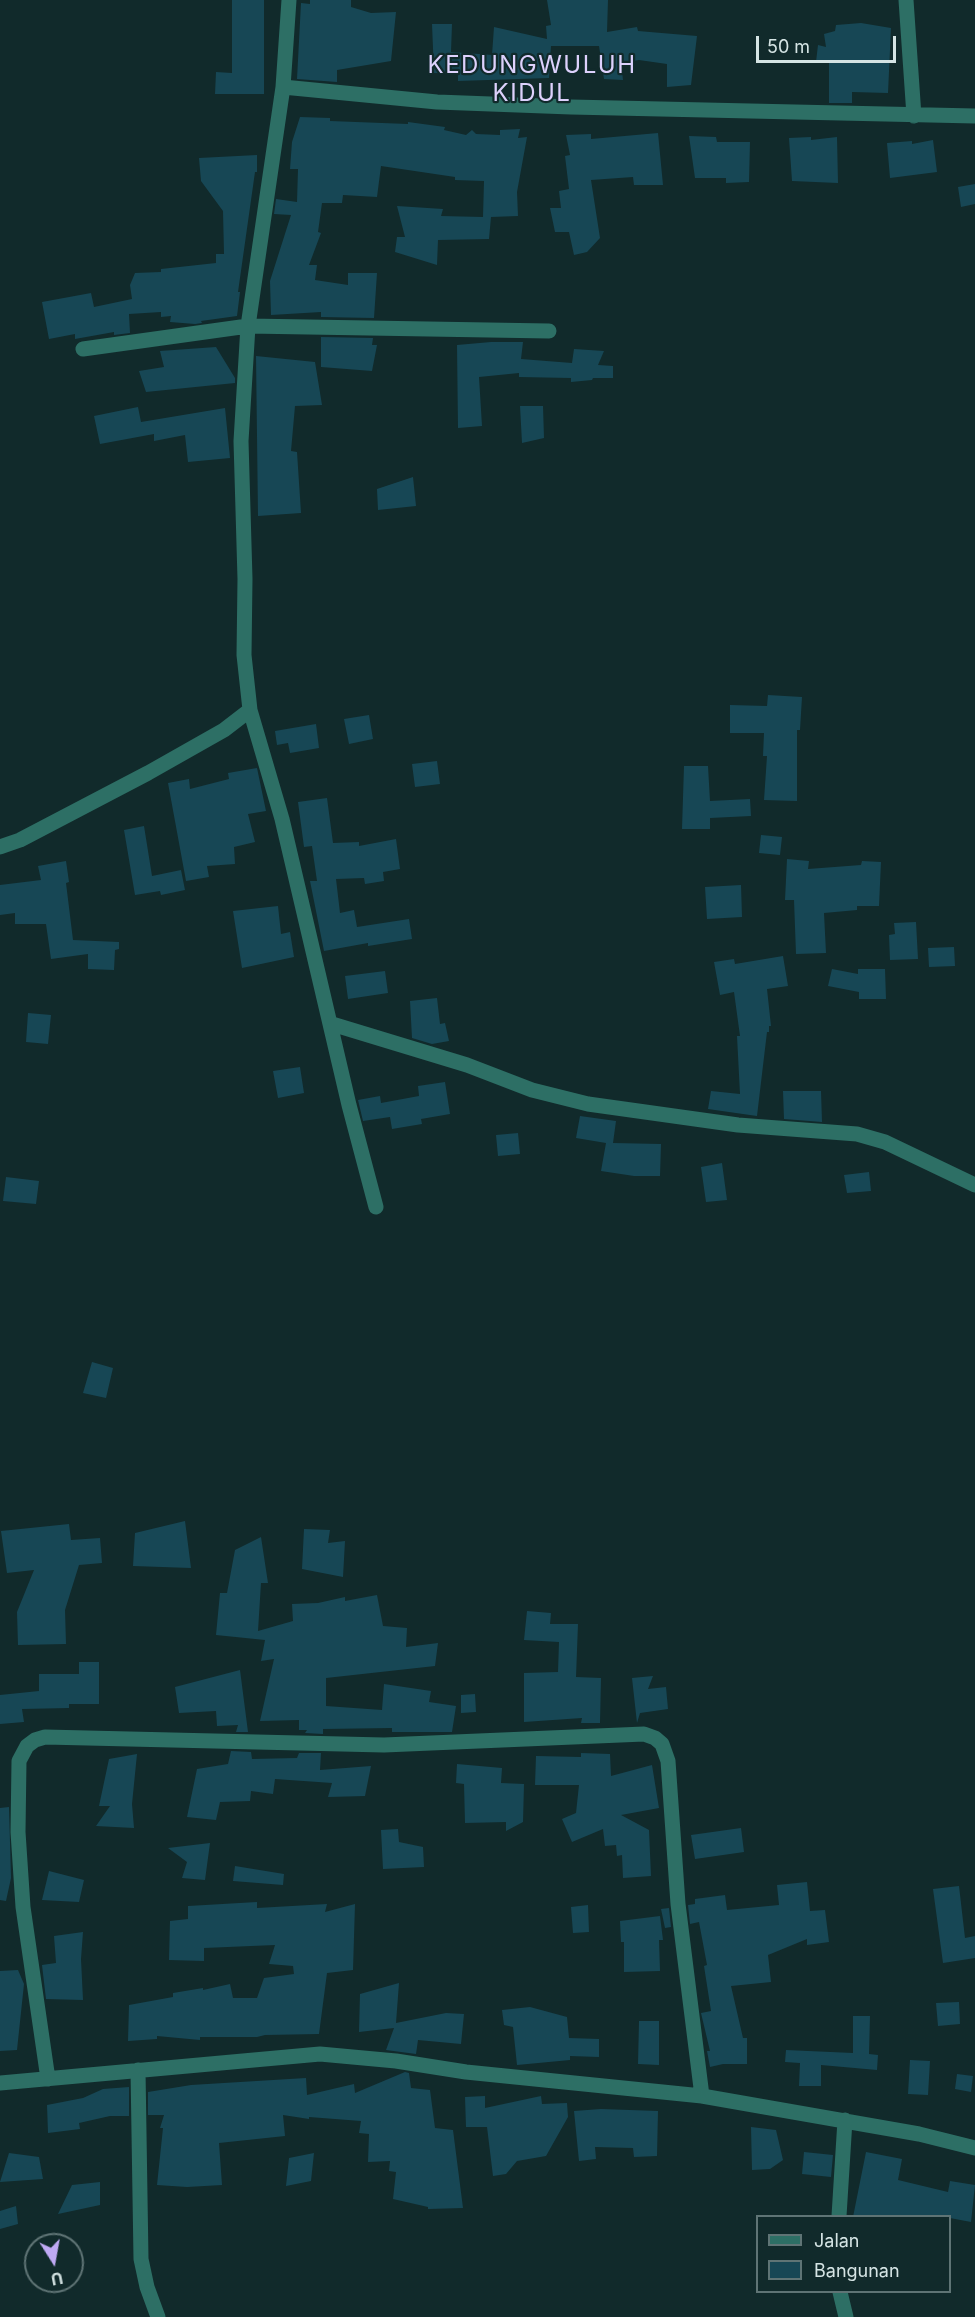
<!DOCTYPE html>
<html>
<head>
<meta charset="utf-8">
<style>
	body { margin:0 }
	#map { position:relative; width:975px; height:2317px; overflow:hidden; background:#112a2b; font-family:Inter,sans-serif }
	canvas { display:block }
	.legend { position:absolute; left:756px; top:2215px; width:195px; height:78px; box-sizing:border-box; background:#112a2b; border:2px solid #5f7475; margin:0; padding:8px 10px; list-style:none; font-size:18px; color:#d5e4e4 }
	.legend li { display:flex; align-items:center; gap:12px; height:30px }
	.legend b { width:30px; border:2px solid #5f7475 }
	.north { position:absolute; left:24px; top:2233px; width:60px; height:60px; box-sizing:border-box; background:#112a2b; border:2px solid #5f7475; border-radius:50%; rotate:169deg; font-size:16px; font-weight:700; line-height:24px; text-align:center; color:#d5e4e4 }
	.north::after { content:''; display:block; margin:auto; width:21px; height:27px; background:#bfa9f4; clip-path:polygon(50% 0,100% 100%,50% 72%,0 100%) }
	.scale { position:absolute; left:756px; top:36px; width:140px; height:27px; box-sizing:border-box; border:3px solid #d5e4e4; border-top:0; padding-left:8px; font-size:18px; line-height:21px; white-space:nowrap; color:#d5e4e4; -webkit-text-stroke:4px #112a2b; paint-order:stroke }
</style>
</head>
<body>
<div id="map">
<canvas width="975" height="2317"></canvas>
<ul class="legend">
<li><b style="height:8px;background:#2d6f65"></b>Jalan</li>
<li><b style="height:16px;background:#174755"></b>Bangunan</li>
</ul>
<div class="north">U</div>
<div class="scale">50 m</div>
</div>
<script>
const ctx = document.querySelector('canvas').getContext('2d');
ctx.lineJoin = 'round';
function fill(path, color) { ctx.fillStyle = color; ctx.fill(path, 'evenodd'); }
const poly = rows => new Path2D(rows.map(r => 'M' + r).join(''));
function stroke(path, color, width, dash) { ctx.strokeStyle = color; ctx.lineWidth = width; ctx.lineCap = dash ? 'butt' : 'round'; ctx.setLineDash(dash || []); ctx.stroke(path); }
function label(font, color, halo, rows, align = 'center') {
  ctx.font = font + ' Inter,sans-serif'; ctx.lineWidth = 4.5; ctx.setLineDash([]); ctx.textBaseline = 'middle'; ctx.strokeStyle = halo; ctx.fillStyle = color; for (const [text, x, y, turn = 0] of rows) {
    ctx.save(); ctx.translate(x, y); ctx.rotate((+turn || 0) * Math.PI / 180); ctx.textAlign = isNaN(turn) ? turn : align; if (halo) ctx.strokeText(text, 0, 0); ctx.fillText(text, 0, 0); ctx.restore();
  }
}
fill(poly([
	[232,0,264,0,264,94,215,94,216,72,232,73],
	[310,0,351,0,351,7,371,13,396,12,391,61,337,70,337,82,297,79,301,3,310,4],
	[547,0,608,0,607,32,637,27,638,31,697,36,691,85,667,87,667,64,639,60,621,63,623,80,604,79,599,46,551,46,549,78,458,81,458,74,434,73,432,24,452,24,451,52,492,55,494,27,547,39,546,26,551,25],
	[861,23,891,28,888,93,852,92,852,103,829,103,829,62,816,62,818,45,826,47,824,34,835,31,836,25],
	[300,117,330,118,330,121,408,124,408,122,445,127,444,130,466,135,472,130,476,134,500,135,500,130,520,129,518,138,527,137,517,192,518,216,491,217,489,239,438,240,437,265,395,252,397,237,405,237,397,206,443,209,441,216,483,217,484,181,455,180,455,177,381,166,377,197,343,195,342,203,322,203,318,232,321,233,309,265,317,265,315,280,348,285,348,273,377,273,374,318,321,317,321,312,271,315,270,281,291,215,274,214,276,199,297,202,298,169,290,169,292,142],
	[658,133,663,185,634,185,633,177,591,180,600,238,587,252,574,255,569,232,555,232,550,208,561,208,559,191,569,189,565,156,570,155,566,135,591,134,591,139],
	[689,136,716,137,717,142,750,142,749,182,726,183,726,178,695,178],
	[811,137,811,140,837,137,838,183,792,181,789,138],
	[933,140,937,172,890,178,887,143,912,141,912,144],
	[257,155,257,172,255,172,238,292,240,292,237,316,201,321,202,323,195,324,170,322,171,316,161,317,161,312,129,314,130,333,114,335,114,332,75,339,75,334,49,339,42,302,91,293,94,307,132,299,130,285,135,273,161,272,161,269,216,263,216,254,224,254,223,211,201,181,199,158],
	[975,184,975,204,961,207,958,187],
	[321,337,373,338,372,345,377,345,372,371,321,367],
	[491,342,523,342,521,359,572,363,574,349,604,351,598,365,613,366,613,378,593,378,592,380,571,382,571,378,519,377,519,373,479,377,482,426,458,428,457,345],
	[216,347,235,378,235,383,146,392,139,371,164,367,160,351],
	[256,356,315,362,322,405,295,406,291,451,297,452,301,513,258,516],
	[520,406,543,406,544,438,522,443],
	[138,407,141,422,225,408,230,458,188,462,185,435,154,441,154,434,100,444,94,416],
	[413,477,416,506,378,510,377,489],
	[768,695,802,697,800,730,797,730,797,801,764,800,767,756,763,756,764,733,730,733,730,705,767,706],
	[369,715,373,739,349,744,344,719],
	[316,724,319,748,290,753,288,743,277,745,275,731],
	[437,761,440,784,415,787,412,764],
	[684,766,708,766,710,801,750,799,751,816,710,818,710,829,682,829],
	[257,768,266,811,248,814,255,842,234,847,235,864,207,866,209,877,186,881,168,783,189,779,190,789,229,779,228,773],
	[327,798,333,843,359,842,359,846,396,839,400,869,383,872,384,881,365,884,364,878,336,879,340,913,354,910,357,927,409,919,412,939,368,946,368,943,324,951,310,881,317,881,312,846,304,847,298,802],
	[144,826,152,876,181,870,185,890,161,895,160,891,135,895,124,830],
	[761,835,782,837,780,855,759,853],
	[787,859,809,861,808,869,861,865,862,861,881,862,879,906,857,906,857,910,824,913,826,953,796,954,794,900,785,900],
	[66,861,69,882,66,883,73,940,119,942,119,949,115,950,114,970,88,969,88,954,51,959,46,924,15,924,15,913,0,915,0,885,41,880,38,866],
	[741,885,742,917,707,919,705,887],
	[278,906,281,934,290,932,294,957,242,968,233,911],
	[916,922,918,959,890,960,889,935,895,934,894,923],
	[954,947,955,966,929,967,928,948],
	[783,956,788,986,767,989,771,1026,769,1026,769,1032,767,1032,757,1116,708,1109,711,1091,740,1094,737,1036,740,1036,734,992,720,995,714,962,734,959,735,964],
	[832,969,858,974,858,969,885,969,886,999,859,999,859,992,828,986],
	[385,971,388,993,348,999,345,976],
	[437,998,440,1024,445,1023,449,1041,432,1044,412,1038,410,1001],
	[28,1013,51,1015,48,1044,26,1042],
	[300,1067,304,1093,278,1098,273,1071],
	[445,1082,450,1114,421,1119,422,1124,392,1129,390,1117,363,1121,358,1100,380,1096,381,1103,419,1096,418,1086],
	[783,1091,821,1091,822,1122,784,1119],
	[580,1116,616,1121,613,1143,661,1144,660,1176,634,1176,601,1171,606,1143,576,1138],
	[518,1133,520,1154,498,1156,496,1135],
	[722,1163,727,1200,706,1202,701,1167],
	[869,1172,871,1191,847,1193,844,1175],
	[6,1177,39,1181,36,1204,3,1201],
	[92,1362,113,1368,106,1398,83,1393],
	[185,1521,191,1568,133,1566,135,1533],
	[69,1524,71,1540,100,1538,102,1563,79,1565,65,1610,66,1644,18,1645,17,1612,34,1570,7,1573,1,1531],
	[304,1529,330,1530,328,1543,345,1541,343,1577,302,1569],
	[261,1537,268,1583,261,1583,258,1631,293,1621,292,1604,318,1603,345,1597,345,1601,377,1595,383,1626,407,1628,406,1647,438,1643,435,1666,326,1678,326,1706,382,1710,384,1684,431,1691,429,1702,456,1706,452,1732,392,1732,392,1728,323,1729,323,1734,305,1733,307,1730,299,1730,299,1720,260,1721,274,1659,261,1661,265,1640,216,1635,220,1593,227,1593,235,1550],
	[527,1611,551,1613,550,1624,578,1624,576,1677,601,1678,600,1723,581,1723,582,1718,524,1722,524,1673,558,1672,559,1642,524,1640],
	[79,1662,99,1662,99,1704,69,1704,69,1708,22,1709,24,1722,0,1724,0,1695,39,1691,39,1674,79,1674],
	[240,1670,248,1732,236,1732,238,1725,217,1726,216,1711,179,1713,175,1687],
	[653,1676,648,1689,666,1687,668,1709,640,1713,637,1723,632,1678],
	[475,1694,476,1712,461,1713,461,1695],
	[231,1751,251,1752,252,1759,297,1758,299,1753,321,1753,320,1770,371,1766,365,1796,328,1797,332,1783,275,1779,273,1794,251,1791,250,1801,220,1802,216,1820,187,1817,197,1769,228,1764],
	[581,1753,610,1754,611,1776,652,1765,659,1808,621,1815,649,1830,651,1876,623,1878,622,1855,617,1856,616,1845,605,1846,603,1829,572,1842,562,1819,576,1813,579,1785,535,1785,536,1756,581,1757],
	[137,1754,132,1804,134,1828,96,1826,110,1806,99,1806,109,1759],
	[457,1764,502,1768,501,1783,524,1784,523,1822,506,1831,506,1822,465,1823,464,1784,456,1783],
	[9,1807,11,1878,6,1901,0,1900,0,1808],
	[741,1828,744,1852,695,1859,691,1835],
	[398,1829,399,1842,423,1847,424,1867,383,1869,381,1830],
	[210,1843,205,1880,182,1878,187,1862,168,1848],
	[235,1866,284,1874,283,1885,233,1881],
	[49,1871,84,1880,79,1902,42,1900],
	[807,1882,810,1911,825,1910,829,1942,807,1945,807,1939,768,1955,771,1982,731,1986,743,2038,747,2038,747,2064,723,2064,710,2067,707,2051,710,2051,701,2013,711,2011,704,1966,707,1965,699,1922,690,1924,688,1905,695,1904,695,1899,725,1895,727,1910,779,1905,777,1885],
	[959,1886,965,1938,975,1936,975,1958,943,1963,933,1889],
	[257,1902,257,1908,327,1904,325,1912,355,1904,353,1970,327,1973,319,2034,265,2035,257,2037,200,2037,200,2040,157,2036,157,2039,128,2041,129,2005,173,1997,173,1993,203,1988,203,1990,230,1984,233,1998,257,1998,264,1978,294,1974,293,1966,269,1964,275,1945,204,1948,204,1961,169,1960,170,1921,188,1919,188,1906],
	[588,1905,589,1932,573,1933,571,1907],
	[669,1908,671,1927,665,1928,661,1909],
	[660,1916,663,1940,659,1940,660,1971,624,1972,624,1942,621,1942,620,1921],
	[83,1932,81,1959,83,2000,46,1999,42,1965,56,1963,54,1936],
	[18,1970,24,1984,17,2050,0,2051,0,1971],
	[399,1983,396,2023,446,2013,464,2014,461,2044,418,2040,416,2054,386,2050,394,2028,359,2032,360,1994],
	[959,2002,960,2024,938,2026,936,2003],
	[530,2007,567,2017,569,2038,599,2039,599,2057,570,2056,570,2060,517,2065,513,2027,504,2025,502,2010],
	[853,2016,870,2016,869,2054,878,2055,877,2070,821,2065,821,2086,799,2086,800,2063,785,2062,786,2050,853,2053],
	[639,2021,659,2021,659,2065,638,2064],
	[910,2060,930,2061,928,2095,908,2094],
	[405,2072,409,2073,411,2088,430,2090,435,2128,453,2130,463,2208,428,2209,428,2207,393,2199,396,2172,389,2171,390,2161,368,2162,369,2134,359,2133,361,2121,309,2117,309,2119,283,2115,285,2136,219,2143,222,2185,187,2187,157,2185,163,2128,160,2128,164,2115,148,2115,148,2092,191,2085,306,2078,307,2095,354,2084,355,2093],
	[957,2074,973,2076,971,2092,955,2089],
	[129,2087,129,2116,110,2116,79,2123,80,2129,48,2133,47,2105,83,2098,103,2089],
	[485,2096,485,2108,541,2096,542,2104,567,2103,568,2117,546,2156,517,2161,506,2174,493,2176,487,2127,466,2127,465,2097],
	[601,2109,658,2111,657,2156,634,2157,633,2148,595,2147,596,2159,579,2161,574,2111],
	[751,2127,776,2130,783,2160,770,2169,752,2170],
	[804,2152,833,2155,831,2177,802,2174],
	[866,2152,902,2159,898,2180,948,2192,950,2181,975,2185,971,2222,950,2218,950,2217,853,2217],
	[9,2153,39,2157,43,2179,0,2182],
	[314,2153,311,2181,286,2186,289,2158],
	[100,2182,100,2205,58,2214,72,2185],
	[16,2206,18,2224,0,2229,0,2211]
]), '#174755');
stroke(poly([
	[906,0,914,116],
	[283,87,437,102,571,107,975,116],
	[83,349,248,326,549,331],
	[250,710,282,819,349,1105,376,1207],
	[0,847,20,840,148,773,224,730,250,710,244,655,245,579,241,441,248,326,283,87,289,0],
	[332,1024,467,1065,532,1090,588,1104,738,1125,857,1134,885,1142,975,1185],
	[138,2070,141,2259,147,2287,158,2317],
	[48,2079,23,1907,18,1832,19,1761,27,1746,35,1740,45,1737,384,1745,644,1734,655,1738,662,1744,668,1761,678,1904,702,2096],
	[0,2083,320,2054,396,2061,466,2072,702,2096,919,2134,975,2148],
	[839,2216,845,2120],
	[840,2292,846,2317]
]), '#2d6f65', 15);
ctx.letterSpacing = '1.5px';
label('24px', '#ddd1fc', '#112a2b', [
	["KEDUNGWULUH",532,66],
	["KIDUL",532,94]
]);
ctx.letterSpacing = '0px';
</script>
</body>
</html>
